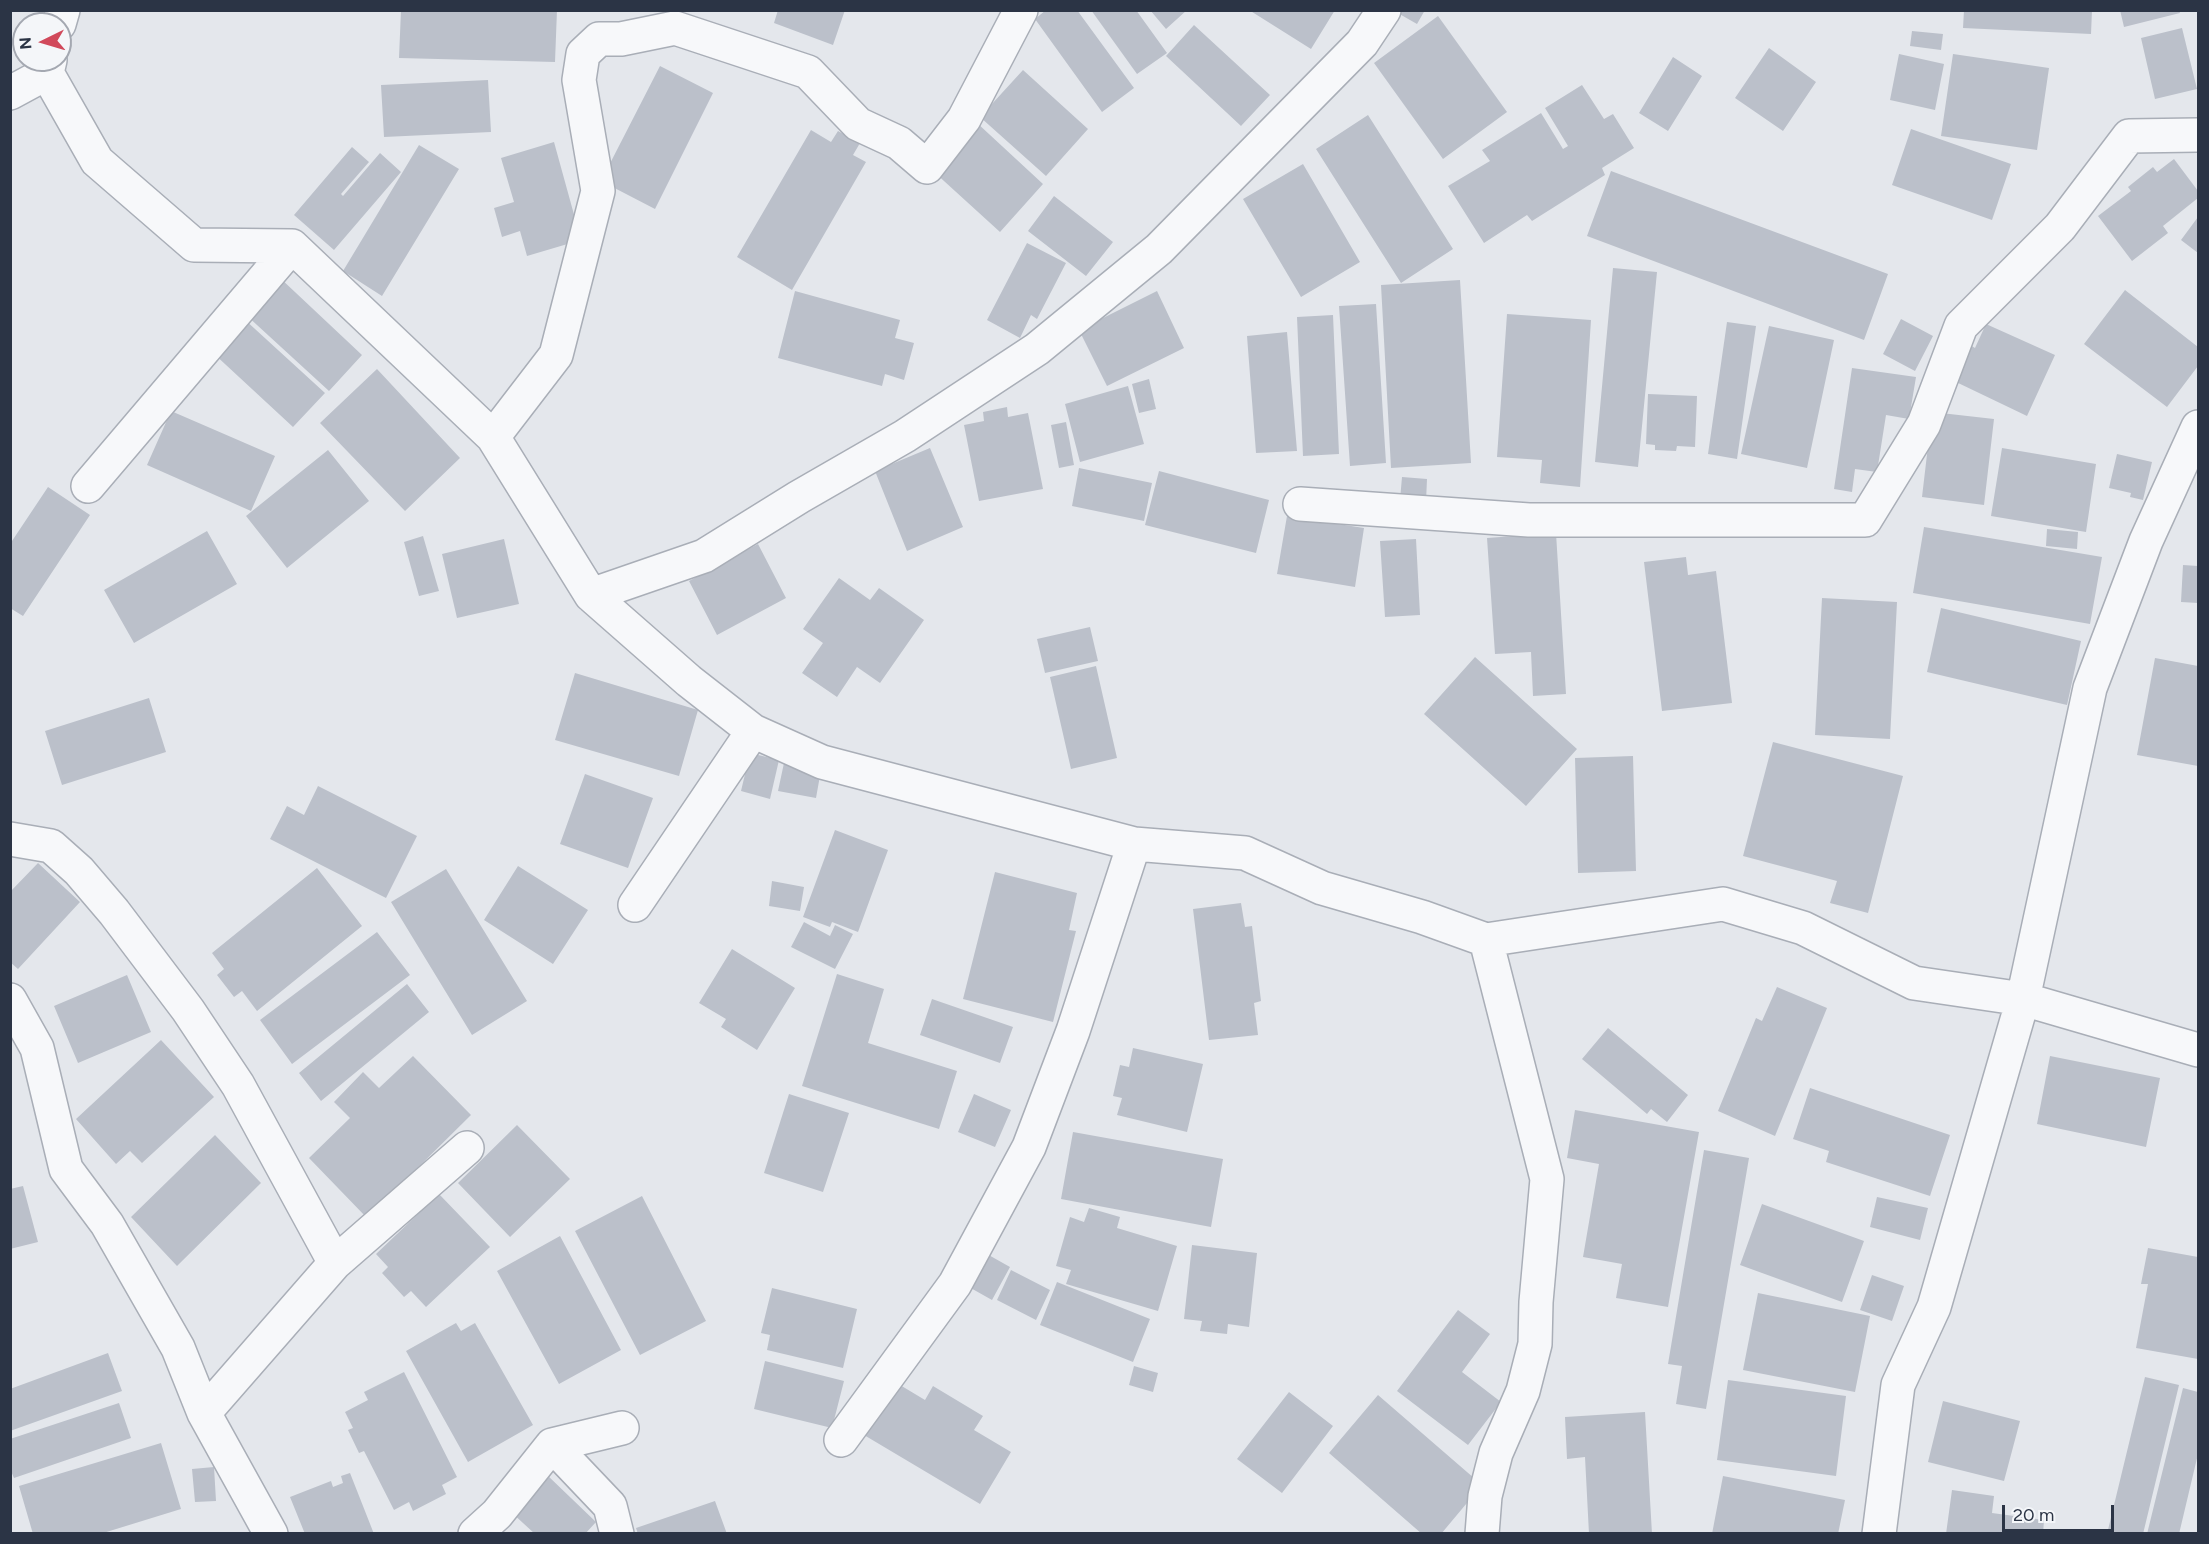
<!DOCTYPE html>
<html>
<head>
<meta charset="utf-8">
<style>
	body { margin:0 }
	#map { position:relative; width:2209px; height:1544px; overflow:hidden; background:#e4e7ec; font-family:Figtree,sans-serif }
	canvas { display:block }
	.frame { position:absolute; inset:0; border:12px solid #2b3445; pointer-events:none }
	.north { position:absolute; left:12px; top:12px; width:60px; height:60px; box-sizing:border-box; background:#f4f6f9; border:2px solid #a4a8b1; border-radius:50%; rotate:265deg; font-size:16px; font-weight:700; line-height:24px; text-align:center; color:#2b3445 }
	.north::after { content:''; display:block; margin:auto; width:21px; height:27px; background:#d1495b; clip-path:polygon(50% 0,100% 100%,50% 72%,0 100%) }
	.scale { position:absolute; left:2002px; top:1505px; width:112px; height:27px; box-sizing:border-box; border:3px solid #2b3445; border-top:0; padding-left:8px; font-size:18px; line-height:21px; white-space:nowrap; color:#2b3445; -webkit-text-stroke:4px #f4f6f9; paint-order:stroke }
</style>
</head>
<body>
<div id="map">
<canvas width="2209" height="1544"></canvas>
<div class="frame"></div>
<div class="north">N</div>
<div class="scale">20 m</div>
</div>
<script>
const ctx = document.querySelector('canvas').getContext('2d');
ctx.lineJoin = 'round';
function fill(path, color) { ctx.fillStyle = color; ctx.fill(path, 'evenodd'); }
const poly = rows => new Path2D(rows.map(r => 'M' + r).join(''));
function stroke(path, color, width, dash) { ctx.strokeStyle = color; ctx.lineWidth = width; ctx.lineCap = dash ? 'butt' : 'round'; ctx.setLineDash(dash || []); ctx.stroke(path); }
fill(poly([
	[401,10,557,10,555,62,399,58],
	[778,10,845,10,833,45,774,23],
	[1046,10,1077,10,1134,88,1102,112,1035,19],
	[1091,10,1136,10,1167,53,1137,74],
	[1150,10,1187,10,1166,29],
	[1249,10,1335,10,1311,49],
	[1397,10,1425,10,1417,24,1396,12],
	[1964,10,2092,10,2091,34,1963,28],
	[2120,10,2179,10,2180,13,2124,27],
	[1438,16,1507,112,1443,159,1374,63],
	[1194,25,1270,95,1241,126,1166,56],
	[2182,28,2197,89,2155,99,2141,38],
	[1912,31,1943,34,1941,50,1910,46],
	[1769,48,1816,82,1783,131,1735,98],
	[1899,54,1944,64,1935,110,1890,100],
	[1953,54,2049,68,2037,150,1941,136],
	[1673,57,1702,76,1668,131,1639,113],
	[660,66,713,93,655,209,601,181],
	[1023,70,1088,129,1046,176,980,117],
	[488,80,491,132,384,137,381,85],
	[1582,85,1604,119,1613,114,1634,148,1602,168,1605,175,1532,221,1527,215,1484,243,1448,186,1490,161,1482,150,1541,113,1563,149,1568,146,1545,108],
	[1368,115,1453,249,1401,283,1316,149],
	[976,122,1043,184,1000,232,933,171],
	[1911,129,2011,164,1992,220,1892,185],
	[811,130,831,142,838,131,860,143,853,155,866,162,792,290,737,257],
	[554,142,581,240,527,256,520,231,502,237,494,208,514,202,501,158],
	[419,145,459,169,382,296,343,271],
	[352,147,369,162,341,194,343,196,380,153,401,172,334,250,294,215],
	[2174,159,2198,191,2198,198,2163,226,2168,233,2132,261,2098,216,2131,191,2128,187,2153,167,2157,172],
	[1303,164,1360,262,1301,297,1243,199],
	[1611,171,1888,274,1864,340,1587,236],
	[1054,196,1113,242,1086,276,1028,231],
	[2198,217,2198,253,2181,240],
	[1027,243,1066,263,1037,319,1031,315,1020,338,987,320],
	[1613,268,1657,272,1638,467,1595,462],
	[279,277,362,355,329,391,245,314],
	[1460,280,1471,463,1391,468,1381,285],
	[2125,290,2198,347,2198,366,2167,407,2084,344],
	[795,291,900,320,895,338,914,343,904,380,885,374,882,386,778,358],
	[1157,291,1184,348,1107,386,1079,330],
	[1376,304,1386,463,1350,466,1339,306],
	[1507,314,1591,320,1580,487,1540,483,1542,460,1497,457],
	[1333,315,1339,454,1303,456,1297,317],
	[243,318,325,393,293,427,212,352],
	[1901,319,1933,336,1915,371,1883,354],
	[1727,322,1756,326,1737,459,1708,454],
	[1986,324,2055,355,2027,416,1954,381,1970,345,1975,348],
	[1769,326,1834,340,1807,468,1741,454],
	[1287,332,1297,451,1256,453,1247,336],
	[1852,368,1916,377,1909,419,1886,415,1877,472,1855,469,1852,492,1834,489],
	[377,369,460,458,405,511,320,423],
	[1149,379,1156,409,1139,413,1132,384],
	[1128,386,1144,444,1080,462,1065,404],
	[1648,394,1697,396,1695,447,1677,446,1676,451,1655,450,1655,445,1646,444],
	[1007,407,1008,417,1028,413,1043,489,979,501,964,425,984,421,983,412],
	[171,411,275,456,251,511,147,465],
	[1932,412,1994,419,1984,505,1922,497],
	[1066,422,1074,465,1059,468,1051,425],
	[930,448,963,527,907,551,875,471],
	[2002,448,2096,464,2086,532,1991,516],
	[328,450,369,501,287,568,246,516],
	[2117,454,2152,462,2143,500,2130,497,2131,493,2109,488],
	[1079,468,1152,483,1144,521,1072,506],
	[1159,471,1269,500,1256,553,1145,525],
	[1402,477,1427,479,1426,502,1400,500],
	[48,487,90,515,23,616,10,608,10,544],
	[1287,516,1364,528,1355,587,1277,574],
	[1924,527,2102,557,2090,624,1913,593],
	[2047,529,2078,532,2077,549,2046,546],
	[207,531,237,584,134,643,104,590],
	[1556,533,1566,694,1533,696,1531,652,1495,654,1487,538],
	[423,536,439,591,419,596,404,542],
	[504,539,519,604,457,618,442,554],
	[1416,539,1420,615,1385,617,1380,541],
	[758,544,786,598,717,635,689,581],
	[1686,557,1688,575,1716,571,1732,703,1662,711,1644,562],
	[2183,565,2198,566,2198,603,2181,602],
	[839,578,870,600,879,588,924,620,880,683,857,667,837,697,802,673,823,643,803,629],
	[1822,598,1897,602,1890,739,1815,735],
	[1941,608,2081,641,2067,705,1927,672],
	[1090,627,1098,661,1045,673,1037,639],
	[1475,657,1577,749,1526,806,1424,714],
	[2155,658,2198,666,2198,766,2137,755],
	[1096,666,1117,758,1071,769,1050,677],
	[575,673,698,710,679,776,555,740],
	[149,698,166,752,62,785,45,731],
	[1773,742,1903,776,1868,913,1830,903,1837,881,1743,856],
	[750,753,779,760,770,799,741,791],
	[1633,756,1636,871,1578,873,1575,758],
	[784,763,821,770,816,798,778,791],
	[585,774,653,798,628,868,560,844],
	[318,786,417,836,386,898,270,839,287,806,304,815],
	[835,830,888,850,858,932,832,922,830,927,803,917],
	[38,863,80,902,18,969,10,962,10,892],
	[518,866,588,910,553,964,484,920],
	[317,868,362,926,257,1011,242,991,234,997,217,975,224,969,212,953],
	[446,869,527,1001,472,1035,391,902],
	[995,872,1077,893,1069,930,1076,931,1053,1022,963,999],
	[772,881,804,887,800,911,769,906],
	[1241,903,1245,927,1252,926,1261,1001,1254,1003,1258,1035,1209,1040,1193,909],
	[804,922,830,936,835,925,853,934,835,969,791,947],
	[377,932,410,975,292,1064,260,1020],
	[732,949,795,988,757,1050,721,1027,726,1019,699,1003],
	[837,974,884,989,868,1043,957,1071,939,1129,802,1086],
	[127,975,151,1032,78,1063,54,1006],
	[407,984,429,1012,321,1101,299,1073],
	[1777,987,1827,1008,1775,1136,1718,1111,1756,1018,1762,1021],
	[932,999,1013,1027,1000,1063,920,1035],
	[1608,1028,1688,1095,1667,1122,1651,1109,1647,1114,1582,1059],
	[161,1040,214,1097,142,1163,130,1151,116,1164,76,1119],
	[1133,1048,1203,1064,1187,1132,1117,1115,1122,1098,1113,1096,1120,1065,1129,1067],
	[413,1056,471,1115,367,1218,309,1158,350,1118,334,1102,363,1072,379,1088],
	[2050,1056,2160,1078,2146,1147,2037,1124],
	[1810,1088,1950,1135,1930,1196,1826,1162,1829,1151,1793,1139],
	[789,1094,849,1113,823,1192,764,1173],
	[974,1094,1011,1110,995,1147,958,1132],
	[1575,1110,1699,1132,1668,1307,1616,1298,1622,1264,1583,1257,1599,1164,1567,1158],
	[517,1125,570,1179,510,1237,458,1183],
	[1073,1132,1223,1159,1211,1227,1061,1199],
	[215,1135,261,1183,177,1266,131,1217],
	[1704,1150,1749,1158,1706,1409,1676,1404,1682,1366,1668,1364],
	[23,1186,38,1242,10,1249,10,1189],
	[439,1194,490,1247,426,1307,411,1291,404,1297,382,1273,388,1267,376,1254],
	[642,1196,706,1321,640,1355,575,1231],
	[1877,1197,1928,1208,1920,1240,1870,1227],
	[1762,1204,1864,1241,1842,1302,1740,1265],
	[1089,1208,1120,1217,1117,1228,1177,1246,1158,1311,1066,1284,1071,1270,1056,1266,1070,1217,1084,1222],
	[560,1236,621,1350,559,1384,497,1271],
	[1192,1245,1257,1253,1249,1327,1228,1324,1227,1334,1200,1331,1202,1321,1184,1319],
	[2148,1248,2198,1257,2198,1359,2136,1348,2148,1284,2141,1284],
	[978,1249,1010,1267,992,1300,960,1282],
	[1011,1270,1050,1290,1036,1320,997,1300],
	[1872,1275,1904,1286,1892,1321,1860,1310],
	[1057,1282,1150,1319,1133,1362,1040,1325],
	[772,1288,857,1309,843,1368,767,1350,770,1335,761,1333],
	[1758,1293,1870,1316,1855,1392,1743,1370],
	[1458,1310,1490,1334,1462,1372,1501,1402,1468,1445,1397,1391],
	[456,1323,461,1331,475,1323,533,1425,468,1462,406,1351],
	[108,1353,122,1391,10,1431,10,1389],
	[765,1361,844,1381,832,1428,754,1409],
	[1134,1366,1158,1373,1153,1392,1129,1385],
	[404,1372,457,1477,442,1485,446,1494,413,1511,409,1502,394,1510,364,1451,359,1453,348,1430,353,1428,345,1412,368,1400,364,1392],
	[2145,1377,2179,1385,2143,1534,2107,1534],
	[1728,1380,1846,1396,1836,1476,1717,1460],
	[895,1382,925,1400,933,1386,983,1416,974,1430,1011,1452,980,1504,864,1435],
	[2183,1388,2198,1392,2198,1454,2179,1534,2147,1534],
	[1289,1392,1333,1426,1282,1493,1237,1459],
	[1378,1395,1482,1485,1441,1534,1422,1534,1329,1453],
	[1943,1401,2020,1421,2004,1481,1928,1462],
	[119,1403,131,1438,14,1478,10,1469,10,1439],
	[1645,1412,1652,1534,1589,1534,1585,1457,1567,1459,1565,1417],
	[161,1443,181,1509,100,1534,33,1534,19,1486],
	[214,1467,216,1501,195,1502,192,1469],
	[350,1473,374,1534,305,1534,290,1497,331,1481,333,1487,343,1483,341,1476],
	[546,1474,596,1522,585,1534,535,1534,511,1512],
	[1723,1476,1845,1500,1838,1534,1712,1534],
	[1952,1490,1994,1496,1992,1513,2044,1520,2043,1534,1946,1534],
	[715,1501,727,1534,638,1534,636,1528]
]), '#bbc0ca');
const minor = poly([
	[59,24,63,10],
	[50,60,47,73,97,161,194,245,292,246,493,437,591,595,689,681,753,731,822,762,1134,844,1245,853,1322,888,1422,917,1486,940,1723,904,1803,928,1914,983,2023,999,2198,1050],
	[10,93,47,73],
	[493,437,556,355,598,191,579,80,583,54,599,39,621,39,675,28,808,72,858,124,899,143,927,167,964,119,1021,10],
	[88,486,292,246],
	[1300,504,1529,520,1865,520,1924,424,1961,326,2060,227,2129,136,2198,135],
	[591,595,704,556,799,497,905,436,1037,349,1159,249,1362,43,1384,10],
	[10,839,51,846,79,871,114,912,188,1010,238,1085,335,1263,467,1148],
	[635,905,753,731],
	[10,1000,37,1048,66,1169,107,1224,178,1348,204,1413,271,1534],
	[204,1413,335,1263],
	[841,1440,955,1284,1029,1147,1073,1031,1134,844],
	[552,1445,610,1506,617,1534],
	[475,1534,497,1514,552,1445,622,1428],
	[1482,1534,1485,1496,1496,1453,1523,1391,1535,1344,1536,1302,1547,1179,1486,940],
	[1879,1534,1898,1385,1934,1307,2023,999,2090,688,2146,541,2198,427]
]);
stroke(minor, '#a9aeb7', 36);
stroke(minor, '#f7f8fa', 33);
</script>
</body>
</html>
